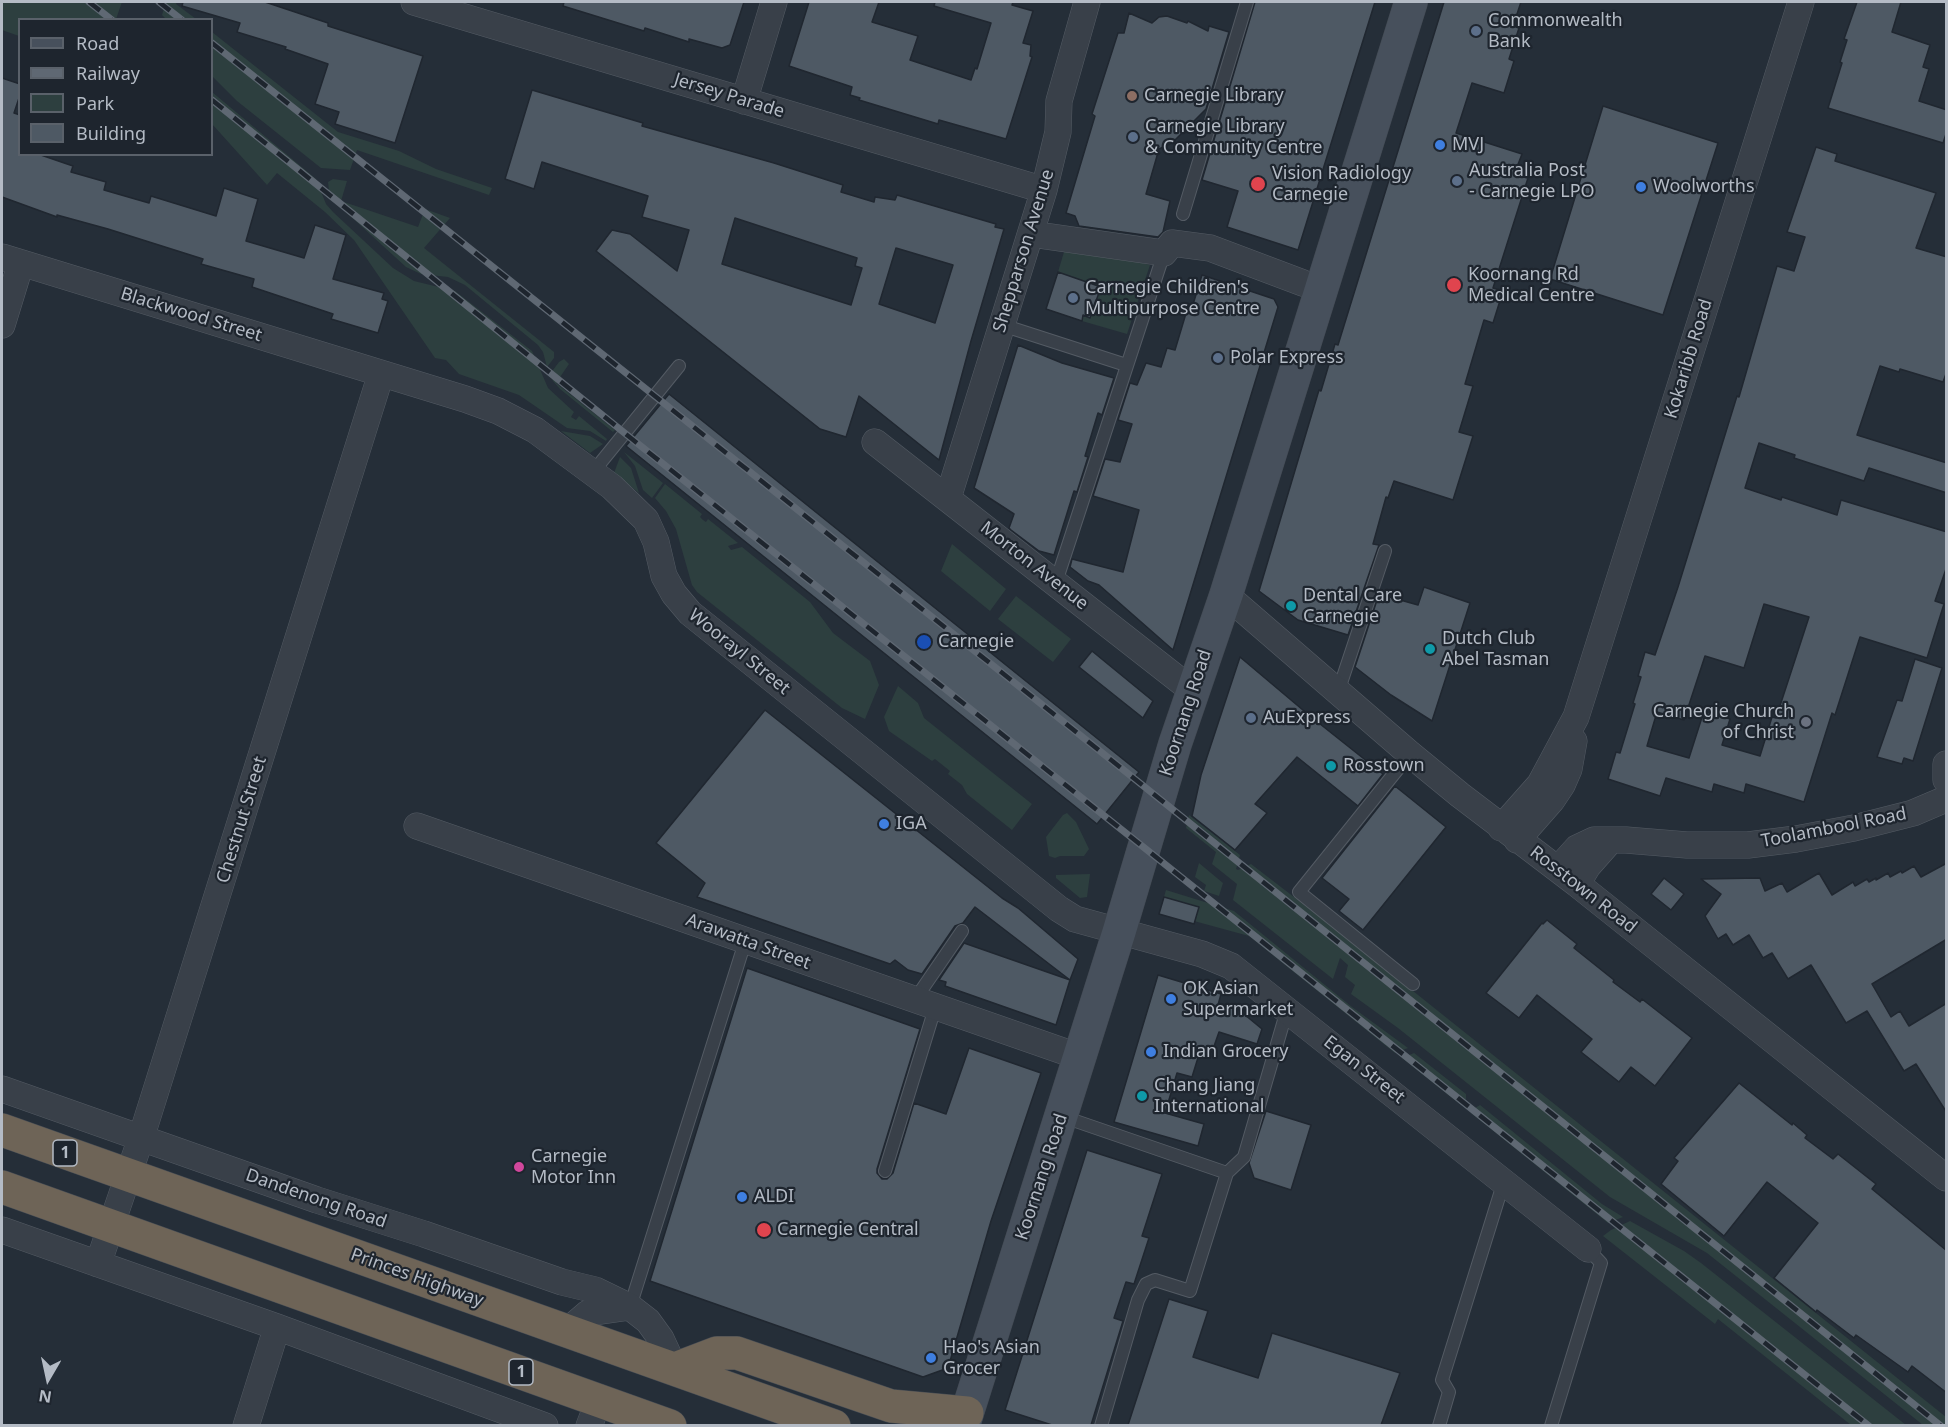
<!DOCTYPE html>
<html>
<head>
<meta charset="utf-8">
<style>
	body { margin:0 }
	#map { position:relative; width:1948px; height:1427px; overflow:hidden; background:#252e38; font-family:"Noto Sans",sans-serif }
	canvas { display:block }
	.frame { position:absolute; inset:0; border:3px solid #b4bbc5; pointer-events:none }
	.legend { position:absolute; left:18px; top:18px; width:195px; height:138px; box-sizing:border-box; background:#1e252e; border:2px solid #5a616a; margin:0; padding:8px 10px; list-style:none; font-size:18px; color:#b4bbc5 }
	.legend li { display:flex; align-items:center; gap:12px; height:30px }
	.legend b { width:30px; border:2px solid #5a616a }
	.north { position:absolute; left:18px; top:1349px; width:60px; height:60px; -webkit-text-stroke:4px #1e252e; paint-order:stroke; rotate:189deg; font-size:16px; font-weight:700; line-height:24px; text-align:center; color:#b4bbc5 }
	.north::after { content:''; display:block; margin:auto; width:21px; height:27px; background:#b4bbc5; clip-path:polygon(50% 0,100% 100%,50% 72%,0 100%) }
</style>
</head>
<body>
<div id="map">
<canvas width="1948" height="1427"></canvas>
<div class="frame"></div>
<ul class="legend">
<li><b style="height:8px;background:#47505c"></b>Road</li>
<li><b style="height:8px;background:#5f6873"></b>Railway</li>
<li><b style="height:16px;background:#2d3f3f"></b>Park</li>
<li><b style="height:16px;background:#4e5964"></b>Building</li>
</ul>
<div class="north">N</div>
</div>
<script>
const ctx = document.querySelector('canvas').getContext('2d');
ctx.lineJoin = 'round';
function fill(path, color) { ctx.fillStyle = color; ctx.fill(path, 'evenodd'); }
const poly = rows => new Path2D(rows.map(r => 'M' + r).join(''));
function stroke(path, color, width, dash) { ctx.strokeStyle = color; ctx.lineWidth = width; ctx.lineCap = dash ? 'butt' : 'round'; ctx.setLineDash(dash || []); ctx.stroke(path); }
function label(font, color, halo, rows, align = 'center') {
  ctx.font = font + ' "Noto Sans",sans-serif'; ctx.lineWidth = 4.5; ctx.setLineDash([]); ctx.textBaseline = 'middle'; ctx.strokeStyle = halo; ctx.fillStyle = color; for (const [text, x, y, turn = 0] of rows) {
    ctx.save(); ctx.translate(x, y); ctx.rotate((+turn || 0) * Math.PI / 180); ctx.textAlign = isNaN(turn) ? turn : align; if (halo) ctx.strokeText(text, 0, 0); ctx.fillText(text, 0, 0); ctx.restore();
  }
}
fill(poly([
	[2,2,122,2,116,19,20,20,19,36,2,30],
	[166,2,177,2,176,4,196,19,166,19,162,15],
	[212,32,338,132,399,151,436,169,492,188,489,195,357,150,350,170,321,168,237,101,212,76],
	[212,92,316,179,326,204,333,212,393,268,414,281,455,291,532,351,548,388,574,412,571,417,576,420,579,416,607,439,606,441,590,431,567,428,519,395,459,374,446,360,435,358,354,240,325,212,277,173,267,185,212,124],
	[333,179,347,181,341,201,418,227,425,209,450,218,424,248,554,352,554,358,547,367,543,352,538,345,465,285,448,277,421,274,406,267,347,213,333,197,329,191,328,182],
	[1067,242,1150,265,1127,334,1082,321,1083,315,1090,317,1100,287,1058,272],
	[564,359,569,364,556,383,615,430,613,432,560,389,553,381,550,374,559,362],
	[561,431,590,436,603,444,590,453],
	[624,452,663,483,652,498,643,490,635,466],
	[620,457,631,468,639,493,614,473],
	[665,484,702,514,700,517,703,520,706,522,708,519,738,543,728,546,731,550,742,547,810,602,833,633,870,661,879,685,865,719,842,708,697,592,692,585,676,529,666,511,655,498],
	[952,544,1006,589,990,611,941,571],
	[1016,596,1071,639,1053,662,998,619],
	[898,686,918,703,924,718,1032,804,1012,830,967,794,962,785,948,774,950,771,935,759,932,761,889,731,884,717],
	[1067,813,1076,822,1089,849,1084,856,1060,856,1055,858,1049,856,1046,837,1063,815],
	[1189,815,1240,855,1236,869,1238,870,1251,864,1333,927,1946,1417,1946,1425,1923,1425,1707,1253,1610,1197,1398,1028,1351,994,1355,985,1345,977,1348,965,1340,958,1333,979,1233,900,1237,884,1212,864,1216,852,1186,828],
	[1199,863,1223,883,1219,896,1204,891,1206,885,1195,877],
	[1090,874,1087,897,1080,898,1056,878,1056,875],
	[1166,890,1234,911,1352,1007,1408,1048,1395,1053,1249,936,1194,921,1199,907,1164,897],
	[1414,1053,1466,1094,1466,1099,1461,1105,1402,1058],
	[1480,1105,1602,1204,1623,1217,1608,1223,1471,1113,1475,1108],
	[1630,1221,1684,1251,1701,1263,1906,1425,1851,1425,1718,1319,1715,1324,1603,1236,1611,1230]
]), '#2d3f3f');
const building = poly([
	[183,2,265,2,328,23,328,26,423,56,395,143,335,124,339,112,315,104,328,64,285,49,286,47,237,32,240,23,182,6,183,2],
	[564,2,744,2,730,45,722,48,689,39,689,42,645,28,644,31,563,6,564,2],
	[809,2,879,2,872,22,918,36,910,60,971,80,975,68,977,69,991,23,934,6,935,2,1013,2,1012,5,1033,11,1023,43,1031,45,1030,56,1032,57,1006,139,939,120,938,124,859,100,860,98,850,95,852,87,789,66,809,2],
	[1255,2,1375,2,1298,250,1227,227,1238,191,1202,180,1255,2],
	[1444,2,1521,2,1513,26,1519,28,1509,59,1514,61,1504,93,1472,83,1456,133,1522,154,1517,167,1521,168,1519,175,1528,178,1493,288,1503,291,1493,323,1484,320,1465,384,1473,386,1459,432,1473,436,1453,500,1394,481,1388,498,1386,497,1373,544,1379,545,1348,635,1298,620,1259,591,1319,390,1321,391,1335,344,1338,345,1444,2],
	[1857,2,1901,2,1892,32,1930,45,1923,67,1929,69,1919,101,1947,110,1947,131,1943,143,1828,108,1842,63,1840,62,1847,40,1844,39,1857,2],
	[1129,13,1152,23,1159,17,1167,16,1187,23,1188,21,1208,31,1209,26,1229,32,1206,109,1172,143,1159,149,1146,194,1170,201,1163,232,1158,237,1079,226,1075,216,1066,213,1095,116,1092,114,1118,33,1124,33,1129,13],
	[2,78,20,84,20,95,14,113,20,115,20,154,38,154,73,166,71,172,106,182,104,190,149,203,151,196,216,216,224,188,258,199,246,241,304,258,315,225,346,235,333,279,384,293,382,299,388,301,378,333,331,319,333,314,252,287,254,279,201,264,203,259,108,229,57,215,57,217,2,197,2,78],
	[532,90,643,123,642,126,774,163,843,185,841,192,874,202,875,197,895,200,897,195,996,224,995,227,1004,229,971,341,939,460,859,396,846,437,820,429,596,251,612,230,630,234,677,271,689,230,642,217,648,196,542,162,534,189,505,179,532,90],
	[735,218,857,258,855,266,862,268,851,305,722,264,735,218],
	[896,248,953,265,935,323,879,304,896,248],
	[1603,106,1718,143,1663,315,1550,279,1603,106],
	[1816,147,1837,154,1835,161,1936,193,1916,248,1947,257,1947,371,1943,382,1900,369,1899,372,1880,366,1857,435,1947,463,1947,493,1869,468,1864,481,1794,458,1795,455,1759,443,1745,488,1781,500,1782,497,1837,515,1841,500,1947,532,1947,566,1935,601,1944,604,1927,658,1860,637,1835,715,1832,713,1804,802,1746,784,1744,793,1714,784,1712,792,1666,778,1660,796,1608,779,1616,752,1620,753,1635,704,1633,703,1641,677,1638,676,1645,652,1655,655,1678,587,1737,396,1739,397,1777,266,1794,271,1805,237,1787,232,1816,147],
	[1764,604,1809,617,1776,718,1772,717,1760,756,1722,745,1730,719,1704,711,1689,758,1647,746,1657,712,1684,720,1705,656,1744,668,1764,604],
	[1058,272,1101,287,1090,318,1083,315,1082,321,1046,309,1058,272],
	[1202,275,1274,299,1278,307,1173,650,1099,585,1088,581,1070,567,1072,559,1123,572,1139,510,1093,496,1105,459,1120,462,1132,424,1118,420,1130,383,1137,385,1146,363,1161,367,1167,348,1175,350,1187,310,1191,311,1202,275],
	[1018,345,1062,363,1114,378,1102,415,1098,413,1085,456,1088,457,1077,492,1074,491,1054,555,1039,551,1011,530,1009,528,1014,514,974,488,1018,345],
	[669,394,1139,772,1097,824,626,446,669,394],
	[1424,587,1470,603,1432,721,1391,695,1355,667,1379,594,1418,605,1424,587],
	[1092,651,1153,701,1143,718,1079,667,1092,651],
	[1240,657,1310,716,1383,774,1358,806,1297,757,1255,804,1267,813,1235,850,1192,816,1201,775,1240,657],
	[1915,659,1942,668,1913,761,1904,758,1902,764,1877,757,1897,700,1902,701,1915,659],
	[765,710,1002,898,1018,908,1078,959,1070,980,975,907,963,923,955,926,922,974,908,970,895,960,890,964,697,897,705,883,656,843,765,710],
	[1395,786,1446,827,1363,930,1339,911,1349,899,1322,878,1395,786],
	[1947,863,1947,939,1872,984,1891,1017,1900,1011,1909,1026,1947,1003,1947,1113,1916,1064,1904,1071,1867,1011,1846,1023,1811,965,1788,979,1772,953,1763,958,1749,935,1733,945,1726,934,1718,939,1705,916,1721,894,1701,879,1760,878,1765,891,1782,883,1787,892,1819,873,1832,895,1853,882,1855,886,1867,879,1869,882,1876,878,1876,880,1888,873,1890,877,1901,871,1902,873,1914,866,1921,877,1947,863],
	[1664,878,1684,894,1671,910,1651,894,1664,878],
	[1164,897,1199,907,1194,924,1159,914,1164,897],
	[1547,920,1577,944,1574,948,1614,980,1613,982,1640,1002,1642,999,1692,1038,1655,1086,1631,1067,1619,1082,1581,1052,1592,1039,1537,995,1519,1018,1486,993,1542,923,1543,924,1547,920],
	[964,943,1070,980,1056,1025,945,986,946,982,939,980,964,943],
	[747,968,920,1029,877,1169,877,1173,882,1179,887,1179,893,1173,914,1103,946,1114,969,1048,1041,1073,991,1221,948,1368,923,1377,650,1281,747,968],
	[1158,975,1221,994,1218,1005,1239,1010,1262,1029,1257,1044,1219,1032,1212,1052,1201,1048,1192,1077,1177,1073,1165,1113,1204,1124,1198,1146,1114,1122,1158,975],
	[1739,1083,1792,1125,1793,1123,1807,1135,1805,1138,1833,1159,1838,1154,1876,1184,1872,1189,1947,1251,1947,1393,1912,1366,1908,1372,1856,1335,1854,1338,1817,1310,1816,1312,1774,1278,1818,1223,1767,1182,1724,1236,1661,1184,1678,1161,1674,1158,1739,1083],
	[1266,1111,1311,1125,1291,1190,1254,1178,1249,1163,1266,1111],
	[1087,1150,1162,1174,1142,1236,1149,1238,1134,1284,1126,1282,1114,1318,1123,1321,1091,1425,1052,1425,1005,1410,1087,1150],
	[1169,1299,1208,1311,1193,1357,1258,1378,1272,1333,1400,1373,1381,1425,1128,1425,1169,1299]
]);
fill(building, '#4e5964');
stroke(building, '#202730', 1.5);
const lane = poly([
	[1183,214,1247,2],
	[1002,325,1126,365],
	[593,472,679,366],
	[1056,582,1164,253],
	[1338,692,1385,551],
	[1410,754,1299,892,1413,984],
	[914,1001,962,931],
	[1061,1116,1227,1173],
	[885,1171,935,1008],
	[630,1307,745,942],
	[1101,1426,1138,1300,1146,1284,1155,1280,1190,1291,1227,1173,1244,1157,1287,1010],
	[1439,1426,1449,1392,1442,1380,1504,1181],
	[1551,1426,1601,1263,1588,1249]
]);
const street = poly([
	[414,2,1044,190],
	[744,101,774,2],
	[1031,234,1164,253,1172,243,1210,248,1303,283],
	[2,257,465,399,498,411,535,430,612,487,646,520,656,542,664,576,674,594,690,613,1059,909,1075,919,1202,954,1231,966,1588,1249],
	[2,325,21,263],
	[875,442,1193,691],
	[948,498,1044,190,1058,132,1059,101,1087,2],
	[1226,595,1410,754,1460,795,1577,884,1946,1178],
	[1946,764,1946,780],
	[417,826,1080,1057],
	[1501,828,1540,784,1576,717,1801,2],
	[1517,840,1552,800,1562,785,1569,769,1574,741],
	[1558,869,1577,848,1594,840,1626,840,1687,845,1748,845,1796,839,1854,828,1913,813,1946,799],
	[1577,884,1588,866,1611,840],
	[2,1089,317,1200,424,1234,562,1282,595,1290,630,1307,648,1321,661,1339,675,1369],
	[2,1230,277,1327,545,1426],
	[98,1264,141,1138,381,374],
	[567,1331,588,1313,630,1307],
	[246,1426,277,1327],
	[589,1426,599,1400]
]);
const secondary = poly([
	[963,1426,1119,932,1175,744,1226,595,1411,2]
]);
const highway = poly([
	[2,1130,834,1426],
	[2,1187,670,1426],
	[675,1369,717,1353,737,1353,891,1406,967,1413]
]);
stroke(lane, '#545b64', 14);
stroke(street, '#545b64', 27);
stroke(secondary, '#424952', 34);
stroke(highway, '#444b54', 34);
stroke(lane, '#394049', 12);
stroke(street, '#394049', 26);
stroke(secondary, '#47505c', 33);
stroke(highway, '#6e6457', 33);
const rail = poly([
	[89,2,112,20],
	[159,2,182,20],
	[212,43,1060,719,1941,1426],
	[212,100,632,439,1869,1426]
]);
stroke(rail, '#5f6873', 7);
stroke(rail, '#1e252e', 4.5, [14]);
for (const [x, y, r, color] of [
	[1476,31,6,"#5c6f8a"],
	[1132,96,6,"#8d6e63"],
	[1133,137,6,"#5c6f8a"],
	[1440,145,6,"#3f7fe0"],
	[1457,181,6,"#5c6f8a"],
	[1258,184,8,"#e0444e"],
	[1641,187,6,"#3f7fe0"],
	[1454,285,8,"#e0444e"],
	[1073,298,6,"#5c6f8a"],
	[1218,358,6,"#5c6f8a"],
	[1291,606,6,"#0f9aa8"],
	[924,642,8,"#1a4fb4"],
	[1430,649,6,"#0f9aa8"],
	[1251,718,6,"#5c6f8a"],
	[1806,722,6,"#6b7280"],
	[1331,766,6,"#0f9aa8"],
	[884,824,6,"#3f7fe0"],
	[1171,999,6,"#3f7fe0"],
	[1151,1052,6,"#3f7fe0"],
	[1142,1096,6,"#0f9aa8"],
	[519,1167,6,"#d1479c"],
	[742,1197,6,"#3f7fe0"],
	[764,1230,8,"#e0444e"],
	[931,1358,6,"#3f7fe0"]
]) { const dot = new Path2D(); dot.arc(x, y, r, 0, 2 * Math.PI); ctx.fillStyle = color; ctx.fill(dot); stroke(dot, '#1e252e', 2); }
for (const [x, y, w] of [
	[65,1153,24],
	[521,1372,24]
]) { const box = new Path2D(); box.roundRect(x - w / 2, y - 13, w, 26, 4.5); ctx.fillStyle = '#1e252e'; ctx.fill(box); stroke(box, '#b4bbc5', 1.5); }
label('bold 16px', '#b4bbc5', null, [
	["1",65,1153],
	["1",521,1372]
]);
label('18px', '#b4bbc5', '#1e252e', [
	["Commonwealth",1488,21],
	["Bank",1488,42],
	["Carnegie Library",1144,96],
	["Carnegie Library",1145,127],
	["& Community Centre",1145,148],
	["MVJ",1452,145],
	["Australia Post",1469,171],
	["- Carnegie LPO",1469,192],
	["Vision Radiology",1272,174],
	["Carnegie",1272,195],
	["Woolworths",1653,187],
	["Koornang Rd",1468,275],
	["Medical Centre",1468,296],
	["Carnegie Children's",1085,288],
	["Multipurpose Centre",1085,309],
	["Polar Express",1230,358],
	["Dental Care",1303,596],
	["Carnegie",1303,617],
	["Dutch Club",1442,639],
	["Abel Tasman",1442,660],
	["Carnegie",938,642],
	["Carnegie Church",1794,712,"right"],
	["of Christ",1794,733,"right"],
	["AuExpress",1263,718],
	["Rosstown",1343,766],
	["IGA",896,824],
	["OK Asian",1183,989],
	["Supermarket",1183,1010],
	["Indian Grocery",1163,1052],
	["Chang Jiang",1154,1086],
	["International",1154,1107],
	["Carnegie",531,1157],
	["Motor Inn",531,1178],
	["ALDI",754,1197],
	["Carnegie Central",777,1230],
	["Hao's Asian",943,1348],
	["Grocer",943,1369]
], 'left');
label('18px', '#b4bbc5', '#1e252e', [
	["Jersey Parade",729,96,17],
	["Shepparson Avenue",1024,251,-73],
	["Blackwood Street",191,315,17],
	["Kokaribb Road",1689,359,-73],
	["Morton Avenue",1034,566,38],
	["Woorayl Street",739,652,39],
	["Koornang Road",1186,713,-72],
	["Chestnut Street",242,820,-73],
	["Toolambool Road",1834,828,-11],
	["Rosstown Road",1583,890,38],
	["Arawatta Street",748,942,20],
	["Egan Street",1364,1070,38],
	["Koornang Road",1042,1177,-72],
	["Dandenong Road",316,1199,19],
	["Princes Highway",417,1278,20]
]);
</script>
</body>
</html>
